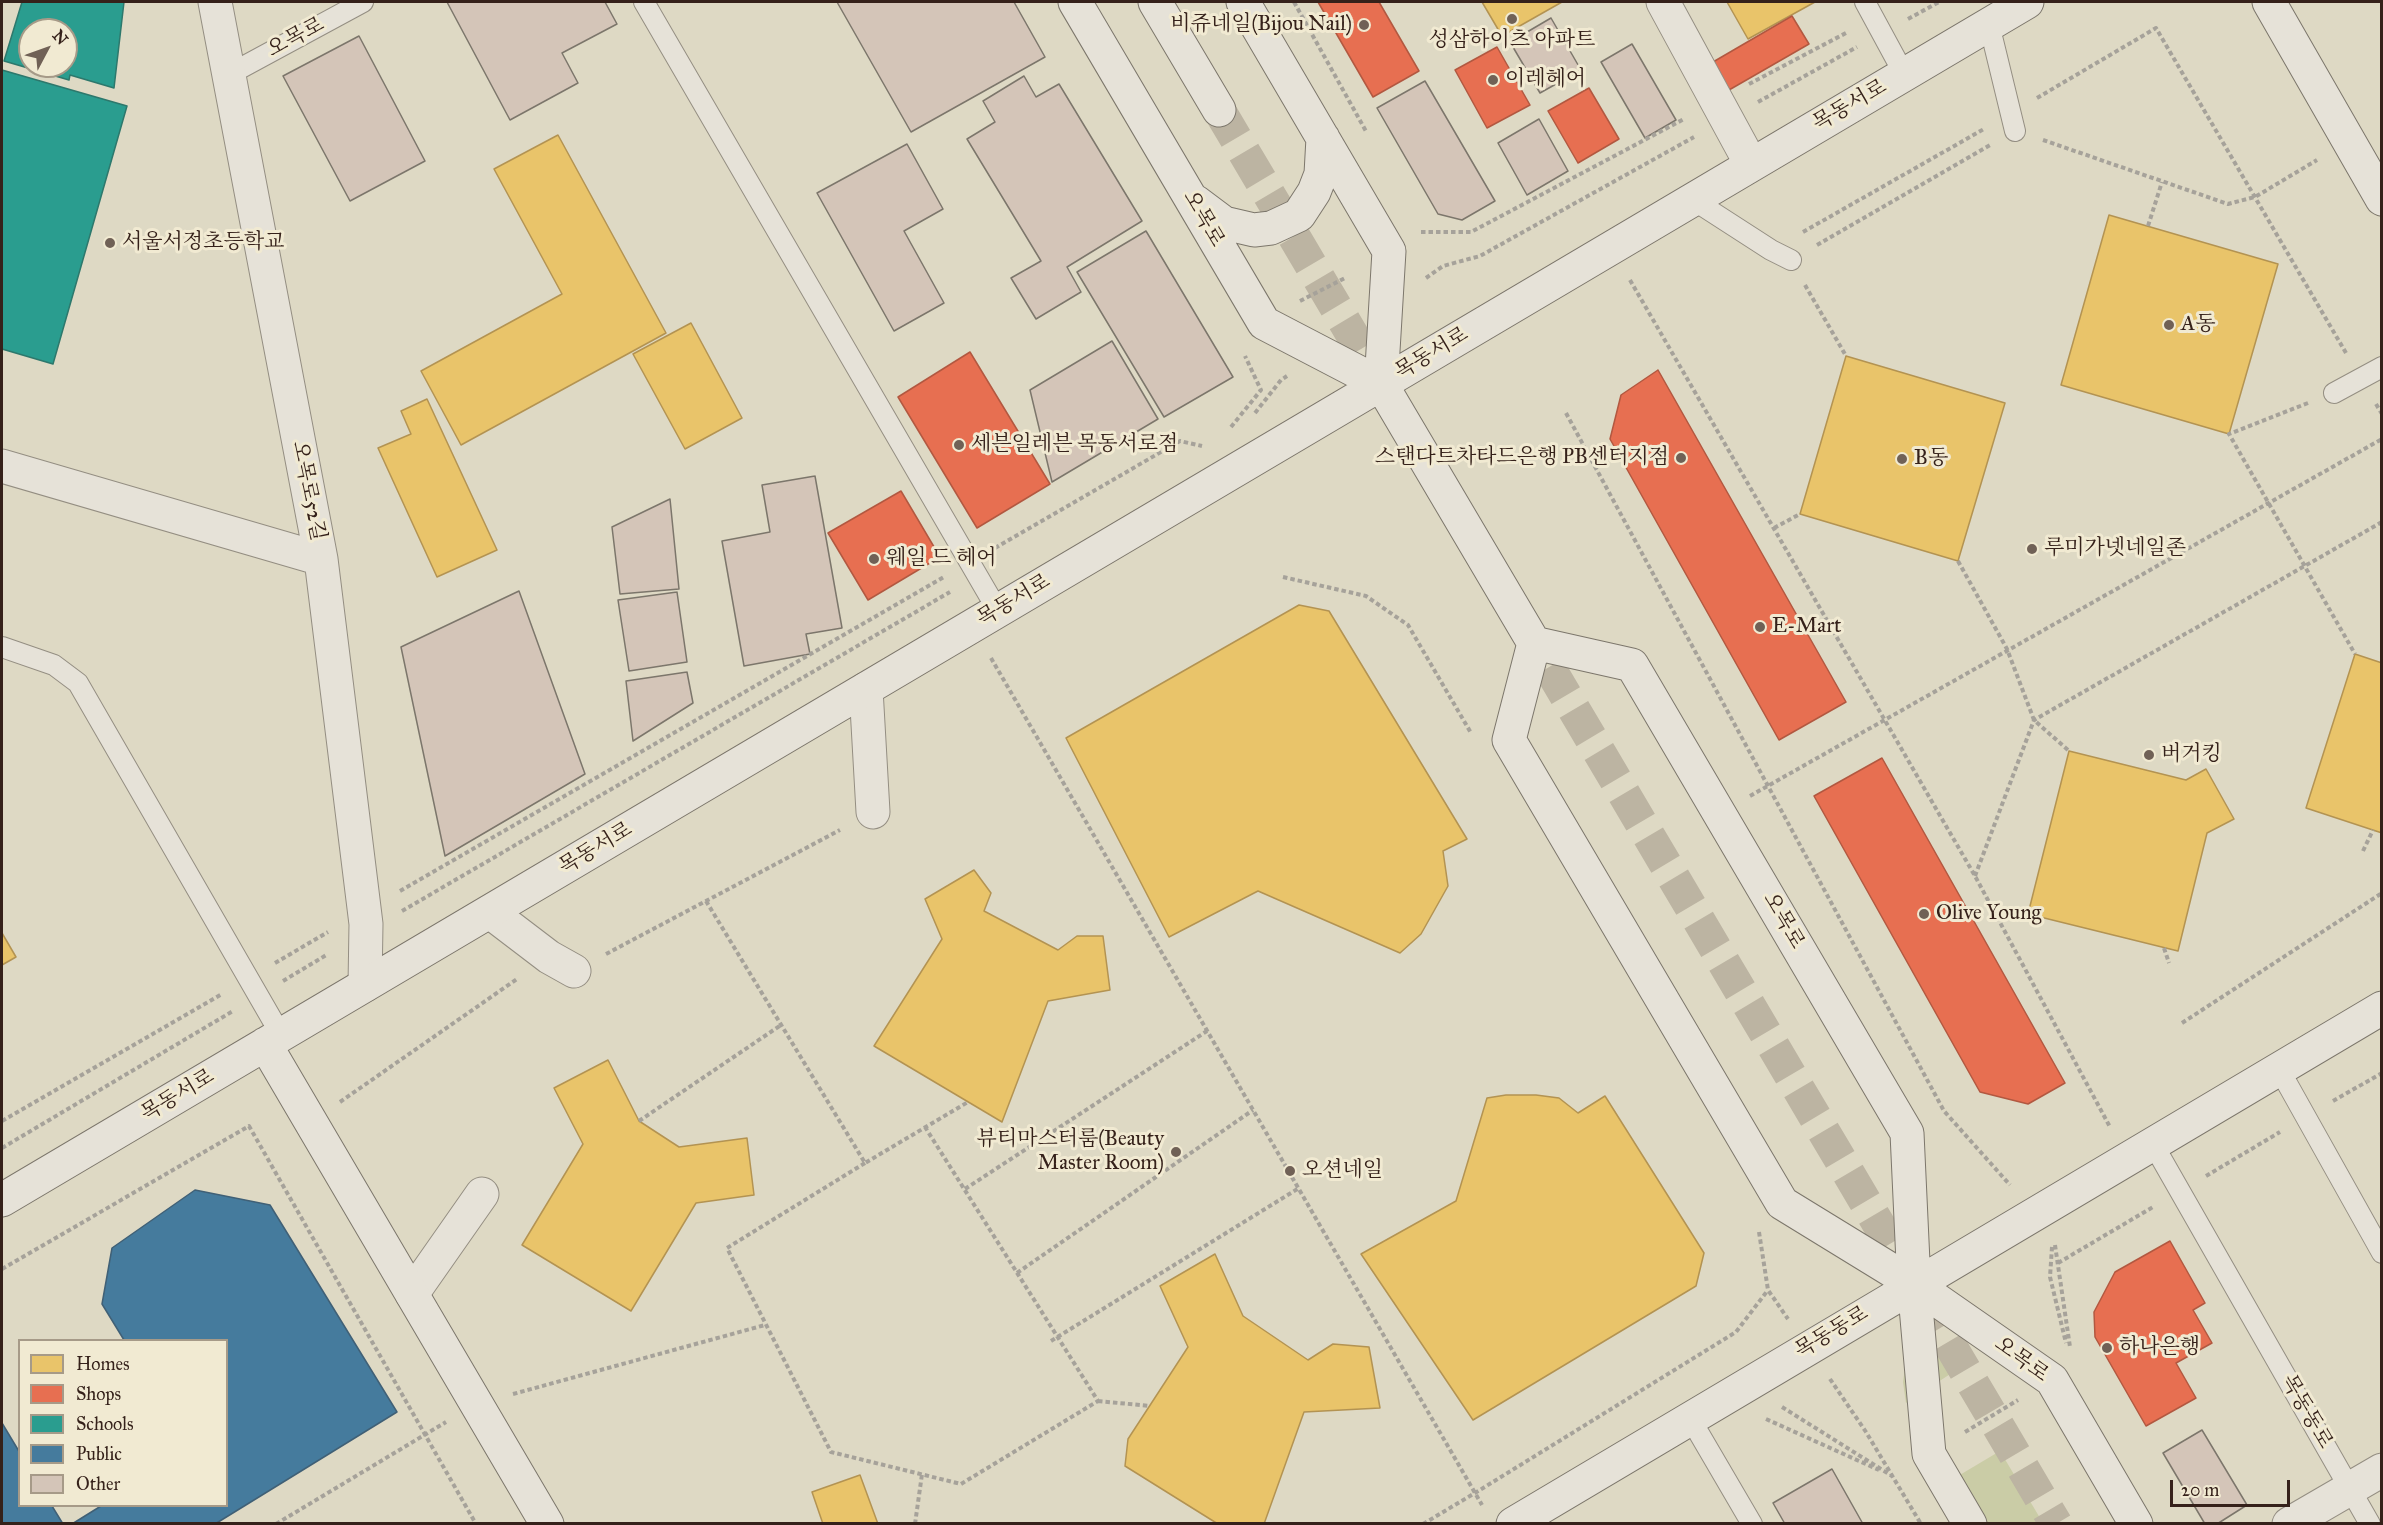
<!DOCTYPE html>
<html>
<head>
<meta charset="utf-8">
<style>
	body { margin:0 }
	#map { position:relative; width:2383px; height:1525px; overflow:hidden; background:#ded9c4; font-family:"IM FELL Great Primer",serif }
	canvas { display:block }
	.frame { position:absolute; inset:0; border:3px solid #35211a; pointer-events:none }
	.legend { position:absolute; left:18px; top:1339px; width:210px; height:168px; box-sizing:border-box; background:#f1ead2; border:2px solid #a69a88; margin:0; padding:8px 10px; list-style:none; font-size:18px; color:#35211a }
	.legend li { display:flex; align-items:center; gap:12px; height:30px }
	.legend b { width:30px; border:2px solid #a69a88 }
	.north { position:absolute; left:18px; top:18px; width:60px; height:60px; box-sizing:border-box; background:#f1ead2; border:2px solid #a69a88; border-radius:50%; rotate:49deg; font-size:16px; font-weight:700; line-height:24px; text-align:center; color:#35211a }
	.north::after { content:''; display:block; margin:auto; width:21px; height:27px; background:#706156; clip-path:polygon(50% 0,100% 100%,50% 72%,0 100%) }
	.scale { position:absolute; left:2170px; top:1480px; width:120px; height:27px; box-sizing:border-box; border:3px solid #35211a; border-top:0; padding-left:8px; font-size:18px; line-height:21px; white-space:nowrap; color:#35211a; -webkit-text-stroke:4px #f1ead2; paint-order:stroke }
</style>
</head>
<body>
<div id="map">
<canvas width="2383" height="1525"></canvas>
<div class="frame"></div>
<ul class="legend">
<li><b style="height:16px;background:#e9c46a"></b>Homes</li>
<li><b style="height:16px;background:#e76f51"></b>Shops</li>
<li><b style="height:16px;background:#2a9d8f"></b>Schools</li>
<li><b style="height:16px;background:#457b9d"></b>Public</li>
<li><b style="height:16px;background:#d4c5b8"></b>Other</li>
</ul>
<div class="north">N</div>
<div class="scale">20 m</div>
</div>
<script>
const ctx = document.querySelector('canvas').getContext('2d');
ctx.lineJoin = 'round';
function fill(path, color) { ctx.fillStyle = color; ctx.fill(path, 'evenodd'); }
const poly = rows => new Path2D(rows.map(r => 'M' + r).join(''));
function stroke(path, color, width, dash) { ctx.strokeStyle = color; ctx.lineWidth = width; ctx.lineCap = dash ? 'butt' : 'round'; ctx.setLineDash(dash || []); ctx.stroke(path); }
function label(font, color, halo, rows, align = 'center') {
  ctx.font = font + ' "IM FELL Great Primer","Noto Serif KR",serif'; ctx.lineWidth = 6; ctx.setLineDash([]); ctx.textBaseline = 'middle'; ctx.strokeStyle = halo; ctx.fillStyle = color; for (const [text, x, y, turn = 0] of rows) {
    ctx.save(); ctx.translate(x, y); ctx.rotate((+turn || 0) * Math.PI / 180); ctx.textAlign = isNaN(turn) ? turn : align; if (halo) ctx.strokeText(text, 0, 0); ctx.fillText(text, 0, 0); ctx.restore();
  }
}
fill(poly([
	[1936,1349,1967,1363,1906,1403,1903,1382,1905,1368],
	[2000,1451,2043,1523,1979,1523,1953,1479]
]), '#cacca6');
const homes = poly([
	[1482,2,1562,2,1502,36,1482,2],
	[1727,2,1815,2,1748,39,1727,2],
	[558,135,666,333,461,445,421,371,562,294,494,169,558,135],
	[2109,215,2278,264,2229,434,2061,385,2109,215],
	[691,323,742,418,685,449,633,354,691,323],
	[1846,356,2005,403,1958,561,1800,514,1846,356],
	[427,399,497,550,437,577,378,448,411,434,401,411,427,399],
	[1299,605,1329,611,1467,839,1443,851,1448,886,1421,934,1400,953,1258,891,1169,937,1066,738,1299,605],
	[2355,654,2382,663,2382,833,2306,808,2355,654],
	[2069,751,2186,780,2206,769,2234,819,2207,833,2178,951,2028,914,2069,751],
	[974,870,991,893,984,911,1058,950,1077,936,1103,936,1110,990,1048,1001,1002,1122,874,1046,942,939,925,899,974,870],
	[2,933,16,957,2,965,2,933],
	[608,1060,639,1121,679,1147,747,1138,754,1195,696,1203,631,1311,522,1245,583,1144,554,1088,608,1060],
	[1506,1095,1536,1095,1559,1098,1578,1113,1605,1096,1704,1253,1696,1286,1473,1420,1361,1254,1456,1201,1487,1098,1506,1095],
	[1215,1254,1243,1316,1308,1360,1333,1344,1369,1347,1380,1408,1304,1412,1264,1524,1218,1524,1125,1466,1128,1439,1188,1347,1160,1286,1215,1254],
	[860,1475,878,1524,823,1524,812,1492,860,1475]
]);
fill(homes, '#e9c46a');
stroke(homes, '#b39352', 1.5);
const shops = poly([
	[1318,2,1379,2,1419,71,1373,97,1318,2],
	[1792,16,1809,44,1729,90,1713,62,1792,16],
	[1497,47,1530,105,1487,128,1455,70,1497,47],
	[1589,88,1619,139,1578,163,1548,111,1589,88],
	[970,352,1050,484,977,528,898,397,970,352],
	[1658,370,1846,702,1779,740,1610,439,1621,395,1658,370],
	[901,491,940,557,868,600,828,533,901,491],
	[1882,758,2065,1083,2028,1104,1980,1092,1814,796,1882,758],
	[2170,1241,2205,1303,2193,1310,2212,1343,2176,1363,2196,1398,2146,1426,2095,1337,2094,1312,2115,1272,2170,1241]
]);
fill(shops, '#e76f51');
stroke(shops, '#b25840', 1.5);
const schools = poly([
	[22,2,124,2,114,88,70,75,69,80,4,61,22,2],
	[30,30,66,30,66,66,30,66,30,30],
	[2,70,127,106,53,364,2,349,2,70]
]);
fill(schools, '#2a9d8f');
stroke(schools, '#2d786c', 1.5);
const public = poly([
	[195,1190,270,1205,397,1412,215,1524,72,1524,101,1506,226,1506,226,1340,124,1340,102,1304,112,1248,195,1190],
	[2,1423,20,1453,20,1506,52,1506,63,1524,2,1524,2,1423]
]);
fill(public, '#457b9d');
stroke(public, '#406076', 1.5);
const building = poly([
	[447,2,605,2,617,24,562,53,578,83,510,120,447,2],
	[837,2,1014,2,1045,57,911,132,837,2],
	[1551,18,1581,70,1540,93,1510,42,1551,18],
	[359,36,425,161,350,201,283,76,359,36],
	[1632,44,1676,120,1645,138,1601,62,1632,44],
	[1024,76,1036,97,1059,84,1142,221,1067,267,1081,292,1036,319,1011,278,1041,261,967,139,995,122,983,101,1024,76],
	[1425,81,1495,201,1462,220,1438,214,1377,108,1425,81],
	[1539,119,1568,171,1527,195,1498,143,1539,119],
	[907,144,943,209,904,231,944,303,894,331,817,193,907,144],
	[1146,231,1233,377,1164,417,1077,272,1146,231],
	[1112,341,1158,419,1052,482,1030,390,1112,341],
	[815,476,842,628,806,634,810,654,744,666,722,541,770,532,762,485,815,476],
	[670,499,679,589,620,594,612,527,670,499],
	[519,591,585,774,445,856,401,647,519,591],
	[677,592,687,662,629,671,618,600,677,592],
	[687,672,693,703,633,741,626,681,687,672],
	[2202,1430,2247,1505,2217,1524,2205,1524,2163,1453,2202,1430],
	[1832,1469,1863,1524,1785,1524,1773,1503,1832,1469]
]);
fill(building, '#d4c5b8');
stroke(building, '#7c766b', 1.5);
stroke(poly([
	[1219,110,1388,395],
	[1524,625,2056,1524]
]), '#bcb4a2', 33, [33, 16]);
const lane = poly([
	[644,2,998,611],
	[1865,2,1904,74],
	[1989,24,2015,131],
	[228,75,363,2],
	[1692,199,1771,250,1791,260],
	[2334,393,2382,367],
	[2,647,54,665,78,683,281,1035],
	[2279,1069,2382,1253],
	[2153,1144,2370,1524],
	[1690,1418,1752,1524]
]);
const street = poly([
	[215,2,321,559,366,924,365,985],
	[1663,2,1751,164],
	[2,466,321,559],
	[866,689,873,812],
	[490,912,549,957,574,971],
	[412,1294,482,1194],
	[2289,1524,2382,1470]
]);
const secondary = poly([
	[1075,2,1264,323,1381,384,1534,643,1509,740,1782,1203,1914,1284,2052,1380,2136,1524],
	[1155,2,1219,110],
	[1243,2,1389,251,1381,384],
	[2269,2,2382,199],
	[1196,202,1224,223,1254,230,1271,228,1299,215,1314,192,1321,174,1323,138],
	[1534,643,1632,665,1907,1133,1914,1284,1929,1454,1970,1524],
	[265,1044,547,1524],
	[2,1200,2027,2],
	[1513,1524,2382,1008]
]);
stroke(lane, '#948e82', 22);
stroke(street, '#948e82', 35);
stroke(secondary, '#7c766b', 35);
stroke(poly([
	[1294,2,1367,133],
	[1908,19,1939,2],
	[1749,84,1846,33],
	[2037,98,2156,28,2346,353],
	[1758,102,1857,47],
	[2043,140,2228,204,2255,197,2317,160],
	[2148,226,2162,182],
	[1421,232,1471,232,1684,119],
	[1803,232,1984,129],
	[1817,245,1990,145],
	[1426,278,1443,266,1480,256,1694,137],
	[1630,280,1975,876,2110,1127],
	[1805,285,1846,356],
	[1300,301,1345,278],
	[2308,403,2229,434,2355,654],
	[2376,404,2382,414],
	[1255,413,1281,380,1287,376],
	[1566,413,1944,1111,2010,1185],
	[1231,427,1261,390,1245,356],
	[1774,528,1800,514],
	[995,548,1180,441,1202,446],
	[1958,561,2007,649,2034,720,2069,751],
	[1283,577,1366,596,1408,625,1471,733],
	[991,658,1482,1505],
	[1750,796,2382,439],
	[2363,851,2373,830],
	[1975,876,2034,720,2382,522],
	[400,891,944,577],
	[706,901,865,1163,968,1102],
	[402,911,950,592],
	[2164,948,2169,963],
	[606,954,840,830],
	[275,963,328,932],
	[283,981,328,954],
	[2182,1023,2382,893],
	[2333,1101,2382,1073],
	[340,1102,517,979],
	[2,1121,222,994],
	[639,1121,781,1025],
	[2,1148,233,1011],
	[865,1163,727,1248,831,1452,961,1484,1098,1401,925,1127],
	[2206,1176,2280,1132],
	[965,1189,1207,1031],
	[1759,1232,1768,1290,1788,1319],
	[2055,1245,2070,1347],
	[2052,1247,2050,1277,2066,1343],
	[2058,1263,2153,1207],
	[2,1269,249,1126,476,1524],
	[1017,1273,1253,1110],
	[1051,1341,1299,1188],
	[1830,1379,1866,1432,1921,1524],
	[513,1394,765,1325],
	[1098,1401,1150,1406],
	[1782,1407,1892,1476],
	[1766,1419,1879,1470],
	[1965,1432,2018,1400],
	[276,1524,446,1422],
	[915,1524,922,1474],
	[1423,1524,1475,1493,1736,1332,1768,1290]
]), '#a6a29a', 4, [4.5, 3]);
stroke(lane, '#e6e2d8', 20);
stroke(street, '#e6e2d8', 33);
stroke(secondary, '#e6e2d8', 33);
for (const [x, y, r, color] of [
	[1512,19,6,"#706156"],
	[1364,25,6,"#706156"],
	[1493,80,6,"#706156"],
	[110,243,6,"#706156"],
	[2169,325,6,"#706156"],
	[959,445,6,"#706156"],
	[1681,458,6,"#706156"],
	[1902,459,6,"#706156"],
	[2032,549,6,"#706156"],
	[874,559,6,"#706156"],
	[1760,627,6,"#706156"],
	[2149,755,6,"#706156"],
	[1924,914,6,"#706156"],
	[1176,1152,6,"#706156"],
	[1290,1171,6,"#706156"],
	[2107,1348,6,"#706156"]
]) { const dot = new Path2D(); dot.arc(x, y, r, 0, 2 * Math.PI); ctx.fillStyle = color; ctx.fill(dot); stroke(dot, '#f1ead2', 2); }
label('21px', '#35211a', '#f1ead2', [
	["비쥬네일(Bijou Nail)",1352,25,"right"],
	["성삼하이츠 아파트",1512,41,"center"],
	["이레헤어",1505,80],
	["서울서정초등학교",122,243],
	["A동",2181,325],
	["세븐일레븐 목동서로점",971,445],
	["스탠다트차타드은행 PB센터지점",1669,458,"right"],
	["B동",1914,459],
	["루미가넷네일존",2044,549],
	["웨일 드 헤어",886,559],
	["E-Mart",1772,627],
	["버거킹",2161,755],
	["Olive Young",1936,914],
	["뷰티마스터룸(Beauty",1164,1140,"right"],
	["Master Room)",1164,1164,"right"],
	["오션네일",1302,1171],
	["하나은행",2119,1348]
], 'left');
label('21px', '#35211a', '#f1ead2', [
	["오목로",296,38,-28],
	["목동서로",1850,106,-30],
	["오목로",1203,219,60],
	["목동서로",1432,354,-31],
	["오목로52길",308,491,79],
	["목동서로",1014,601,-31],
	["목동서로",596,849,-31],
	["오목로",1783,921,60],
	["목동서로",178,1096,-31],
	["목동동로",1832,1333,-31],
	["오목로",2021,1360,36],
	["목동동로",2306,1412,60]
]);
</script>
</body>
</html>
